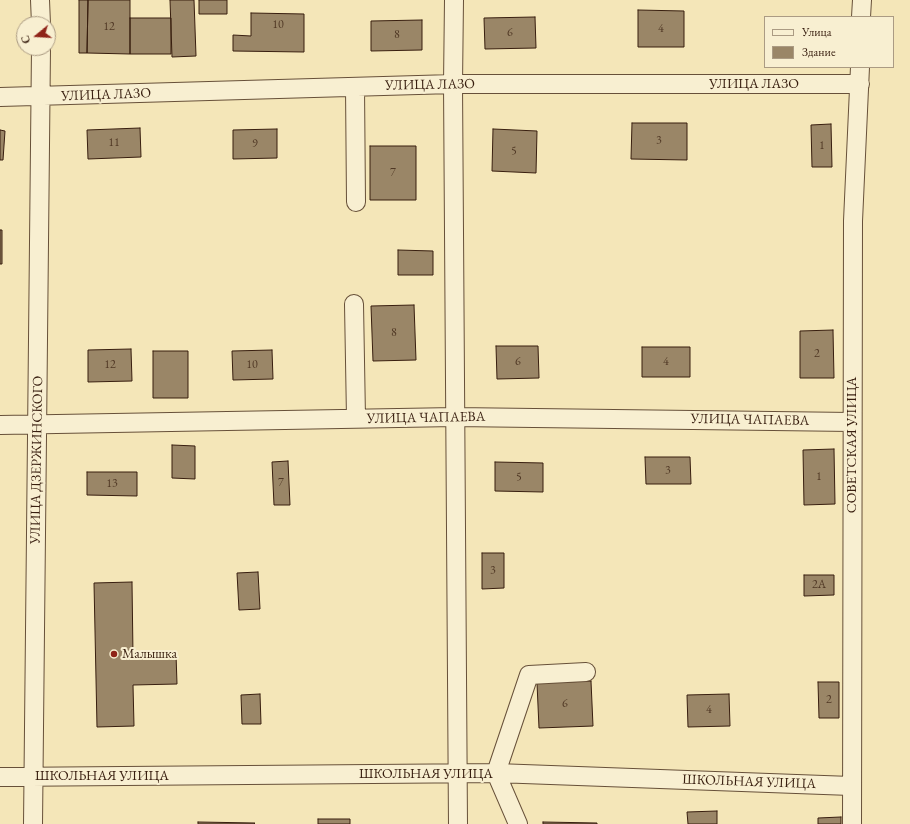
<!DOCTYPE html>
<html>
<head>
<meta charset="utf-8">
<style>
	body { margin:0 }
	#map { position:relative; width:910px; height:824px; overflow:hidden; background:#f4e6b8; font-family:"EB Garamond",serif }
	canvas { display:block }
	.legend { position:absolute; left:764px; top:16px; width:130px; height:52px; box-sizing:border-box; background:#f8efd1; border:1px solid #ab9b83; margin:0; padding:5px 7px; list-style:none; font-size:12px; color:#381e0f }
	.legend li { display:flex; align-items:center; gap:8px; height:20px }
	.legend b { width:20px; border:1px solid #ab9b83 }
	.north { position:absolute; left:16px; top:16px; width:40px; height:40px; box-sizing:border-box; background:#f8efd1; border:1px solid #ab9b83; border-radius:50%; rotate:252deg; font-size:11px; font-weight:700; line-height:16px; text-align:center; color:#381e0f }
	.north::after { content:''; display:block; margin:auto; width:14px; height:18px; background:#8f2418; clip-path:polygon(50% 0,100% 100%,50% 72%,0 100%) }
</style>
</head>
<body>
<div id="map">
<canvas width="910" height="824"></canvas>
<ul class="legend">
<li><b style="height:5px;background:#f8efd1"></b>Улица</li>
<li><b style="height:11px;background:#9a8667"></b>Здание</li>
</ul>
<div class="north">С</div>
</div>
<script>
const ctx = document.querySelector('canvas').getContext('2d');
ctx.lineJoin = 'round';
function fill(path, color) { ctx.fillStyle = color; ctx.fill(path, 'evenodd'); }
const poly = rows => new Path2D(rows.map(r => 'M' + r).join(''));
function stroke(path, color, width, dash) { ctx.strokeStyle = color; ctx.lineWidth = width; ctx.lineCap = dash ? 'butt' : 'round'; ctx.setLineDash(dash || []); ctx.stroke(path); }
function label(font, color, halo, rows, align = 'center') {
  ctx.font = font + ' "EB Garamond",serif'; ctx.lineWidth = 4; ctx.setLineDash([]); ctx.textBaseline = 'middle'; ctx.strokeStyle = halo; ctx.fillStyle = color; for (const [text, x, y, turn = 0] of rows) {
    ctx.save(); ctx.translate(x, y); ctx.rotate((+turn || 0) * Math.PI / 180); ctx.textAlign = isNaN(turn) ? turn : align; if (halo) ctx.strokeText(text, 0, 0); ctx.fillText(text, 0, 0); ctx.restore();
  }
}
const building = poly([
	[79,0,88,0,87,53,79,53,79,0],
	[88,0,130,0,130,54,87,53,88,0],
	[170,0,194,0,196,56,172,57,170,0],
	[199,0,227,0,227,14,199,14,199,0],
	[638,10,684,11,684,47,638,47,638,10],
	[251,13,304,14,304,52,233,51,233,35,251,36,251,13],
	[535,17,536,48,485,49,484,18,535,17],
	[130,18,171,18,171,54,130,54,130,18],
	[422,20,422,50,371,51,371,21,422,20],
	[632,123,687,123,687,160,631,159,632,123],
	[831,124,832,167,812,167,811,125,831,124],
	[140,128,141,157,88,159,87,130,140,128],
	[277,129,277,158,233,159,233,130,277,129],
	[493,129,537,131,536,173,492,171,493,129],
	[0,130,5,131,3,160,0,160,0,130],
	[370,146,416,146,416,200,370,200,370,146],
	[0,230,2,230,2,264,0,264,0,230],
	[398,250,433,251,433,275,398,275,398,250],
	[414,305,416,360,373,361,371,306,414,305],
	[833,330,834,378,800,378,800,331,833,330],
	[496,346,538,346,539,378,497,379,496,346],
	[642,347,690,347,690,377,642,377,642,347],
	[131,349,132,381,88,382,88,350,131,349],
	[272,350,273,379,233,380,232,351,272,350],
	[153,351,188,351,188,398,153,398,153,351],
	[172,445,195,446,195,479,172,478,172,445],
	[834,449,835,504,804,505,803,450,834,449],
	[645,457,690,457,691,484,646,484,645,457],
	[288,461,290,505,274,505,272,462,288,461],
	[495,462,543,463,543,492,495,491,495,462],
	[87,472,137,472,137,496,87,495,87,472],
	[482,553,504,553,504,588,482,589,482,553],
	[258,572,260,609,239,610,237,573,258,572],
	[804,575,834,575,834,595,804,596,804,575],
	[132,582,133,655,176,654,177,684,133,685,134,726,97,727,94,583,132,582],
	[591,681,593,726,539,728,537,683,591,681],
	[818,682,839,682,839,718,819,718,818,682],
	[260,694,261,724,242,724,241,695,260,694],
	[729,694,730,726,688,727,687,695,729,694],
	[717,811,717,824,688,824,687,812,717,811],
	[841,817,841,824,818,824,818,818,841,817],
	[318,819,350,819,350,824,318,824,318,819],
	[198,822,255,823,254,824,198,824,198,822],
	[543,822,597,823,597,824,543,824,543,822]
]);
fill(building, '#9a8667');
stroke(building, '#381e0f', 1);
const minor = poly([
	[40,0,41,24],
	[454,0,453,84,458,824],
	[861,17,862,0],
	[355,87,356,202],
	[0,97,453,84,860,84],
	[354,304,356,418],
	[0,425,455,417,852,422],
	[0,777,496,773,851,786],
	[33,824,41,48],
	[518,824,496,773,529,675,586,672],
	[852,824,853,221,860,67]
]);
stroke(minor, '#675039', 20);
stroke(minor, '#f8efd1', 18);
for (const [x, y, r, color] of [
	[114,654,4,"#8f2418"]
]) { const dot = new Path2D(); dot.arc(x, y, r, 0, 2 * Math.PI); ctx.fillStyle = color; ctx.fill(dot); stroke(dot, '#f8efd1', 1.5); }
label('12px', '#503825', null, [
	["10",278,25],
	["12",109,27],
	["4",661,29],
	["6",510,33],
	["8",397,35],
	["3",659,141],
	["11",114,143],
	["9",255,144],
	["1",822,146],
	["5",514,151],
	["7",393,173],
	["8",394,333],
	["2",817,354],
	["6",518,362],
	["4",666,362],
	["12",110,365],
	["10",252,365],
	["3",668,471],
	["5",519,477],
	["1",819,477],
	["7",281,483],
	["13",112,484],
	["3",493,571],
	["2А",819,585],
	["2",829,700],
	["6",565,704],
	["4",709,710]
]);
label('14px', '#381e0f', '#f8efd1', [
	["УЛИЦА ЛАЗО",754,84],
	["УЛИЦА ЛАЗО",430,85,-1],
	["УЛИЦА ЛАЗО",106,95,-2],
	["УЛИЦА ЧАПАЕВА",426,418,-1],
	["УЛИЦА ЧАПАЕВА",750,420,1],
	["СОВЕТСКАЯ УЛИЦА",852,445,-90],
	["УЛИЦА ДЗЕРЖИНСКОГО",37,460,-89],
	["ШКОЛЬНАЯ УЛИЦА",426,774],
	["ШКОЛЬНАЯ УЛИЦА",102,776],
	["ШКОЛЬНАЯ УЛИЦА",749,782,2]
]);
label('14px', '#381e0f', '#f8efd1', [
	["Малышка",122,654]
], 'left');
</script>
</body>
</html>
